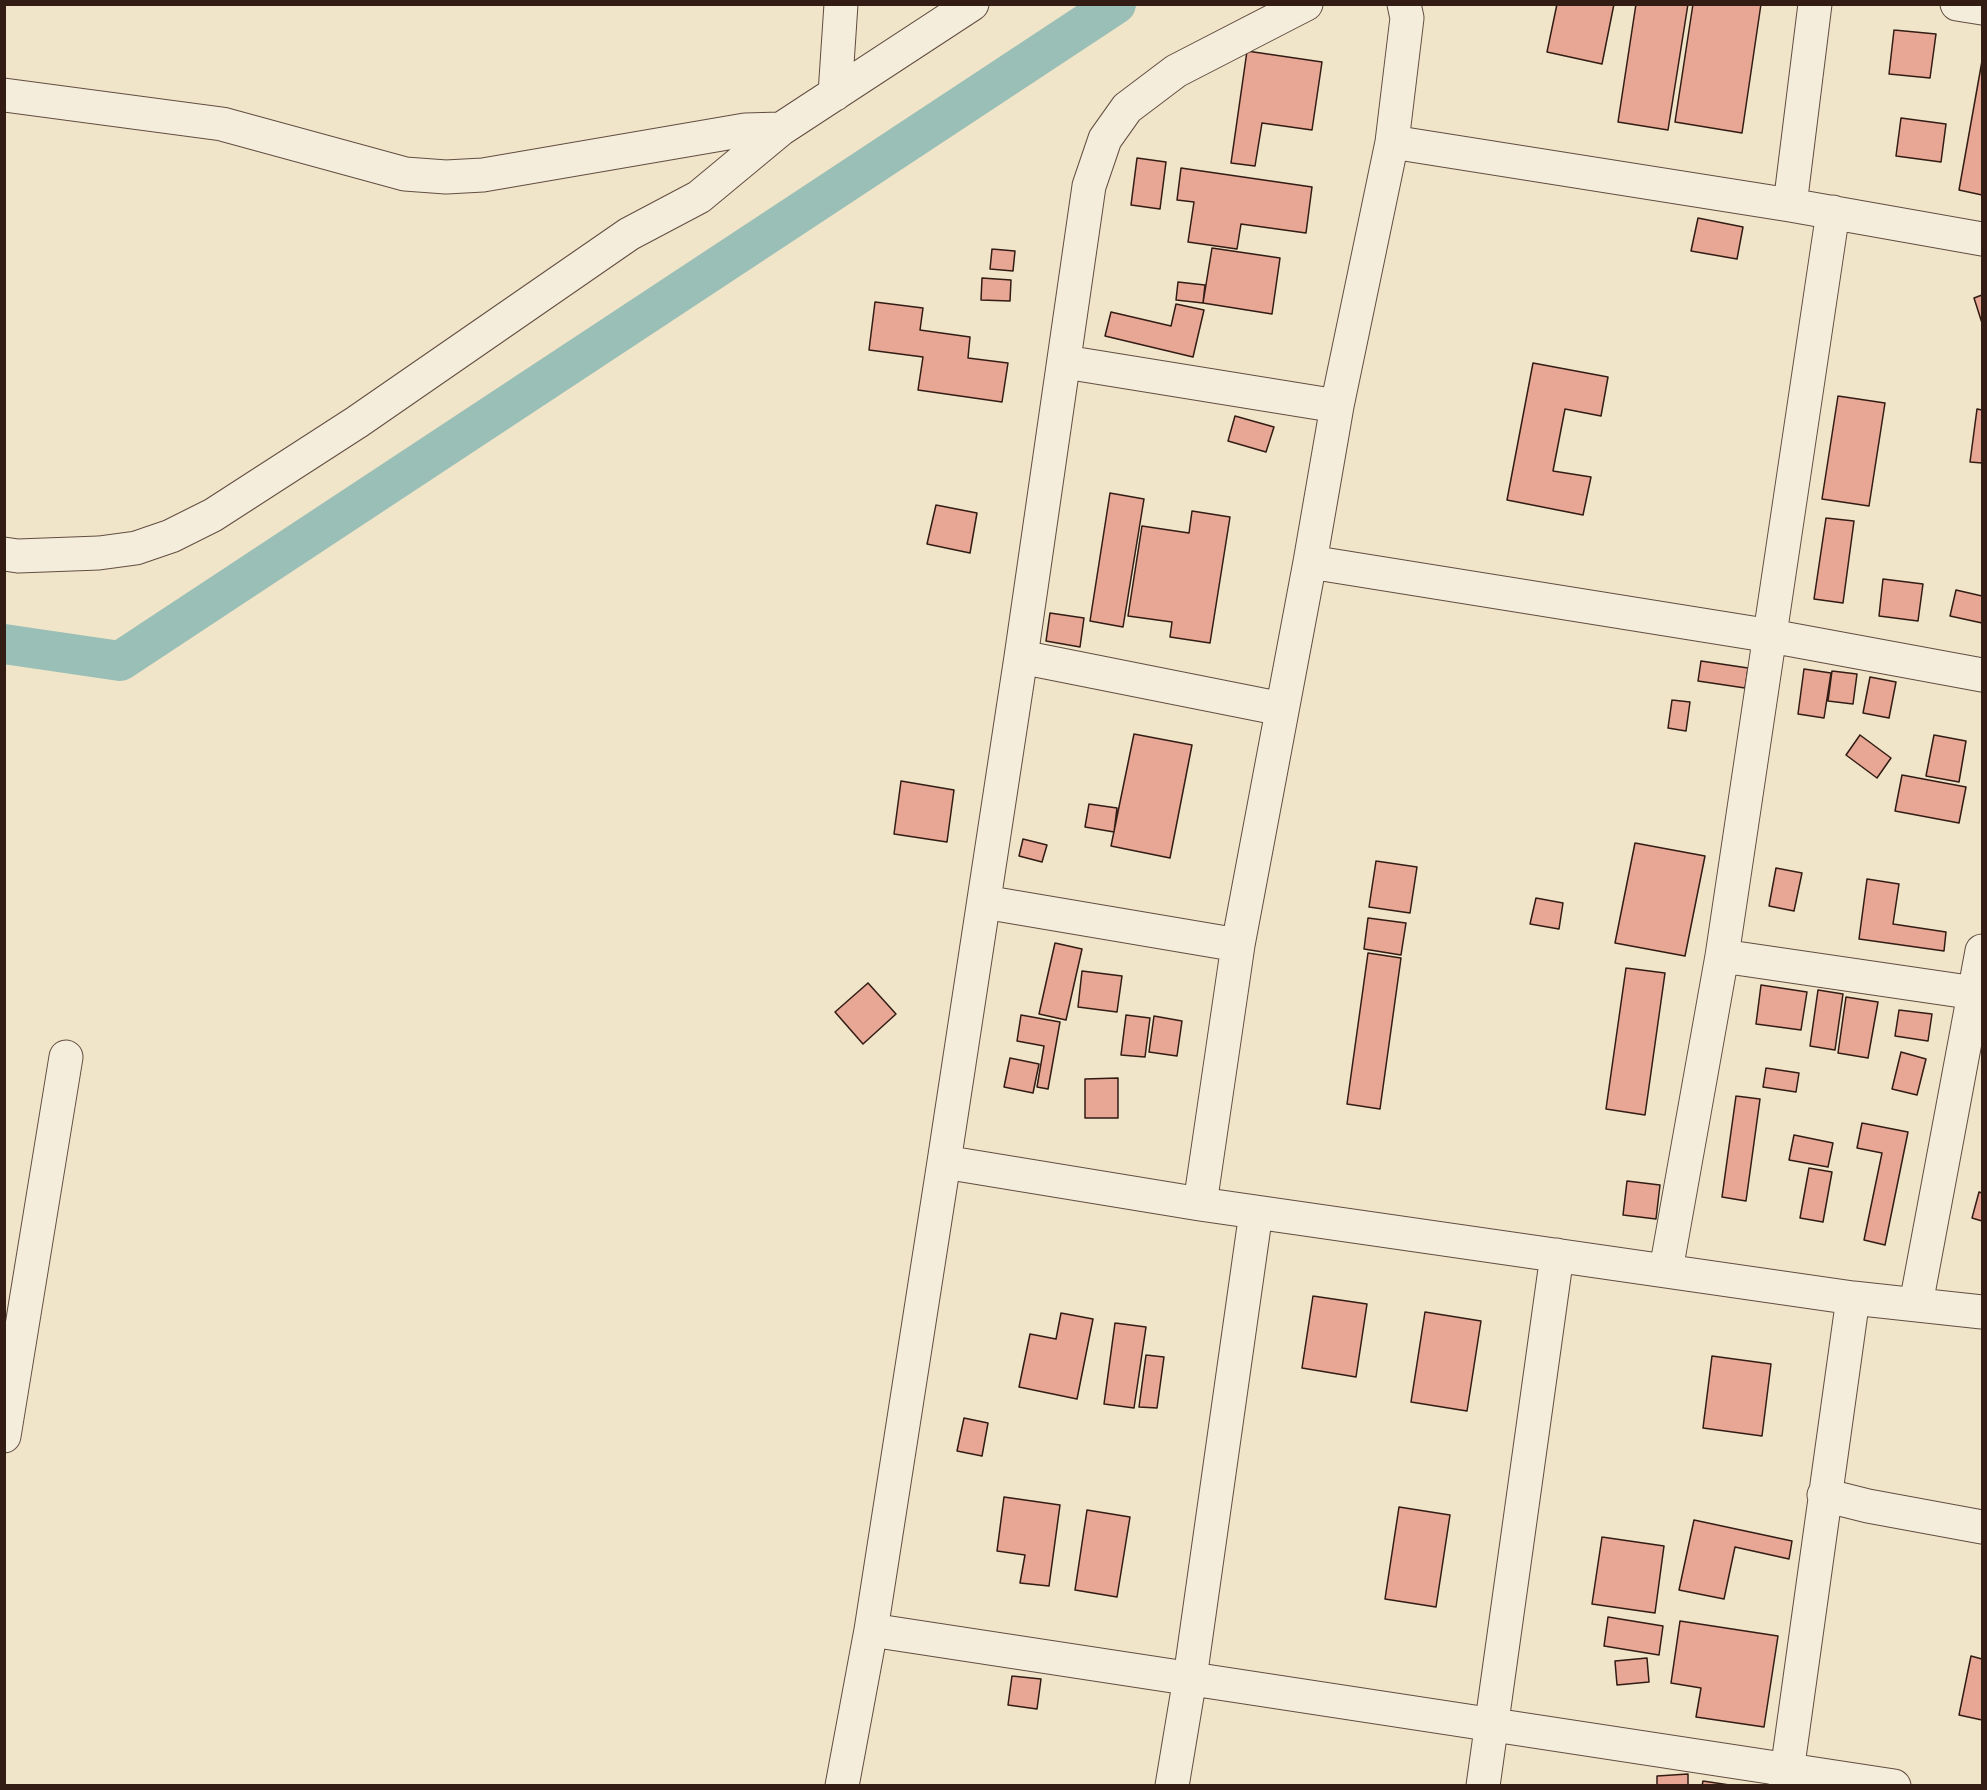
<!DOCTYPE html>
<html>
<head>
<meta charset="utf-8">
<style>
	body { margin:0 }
	#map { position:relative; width:1987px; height:1790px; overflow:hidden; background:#f0e4c9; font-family:"Gentium Book Plus",serif }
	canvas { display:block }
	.frame { position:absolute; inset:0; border:6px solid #321c14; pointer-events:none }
</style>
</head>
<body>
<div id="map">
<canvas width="1987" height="1790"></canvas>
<div class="frame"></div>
</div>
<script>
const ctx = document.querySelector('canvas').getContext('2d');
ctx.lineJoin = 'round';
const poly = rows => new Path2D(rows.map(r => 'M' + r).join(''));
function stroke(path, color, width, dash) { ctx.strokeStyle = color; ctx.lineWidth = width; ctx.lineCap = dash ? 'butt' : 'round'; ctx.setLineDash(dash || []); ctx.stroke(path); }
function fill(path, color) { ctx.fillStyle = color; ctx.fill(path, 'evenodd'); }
stroke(poly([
	[4,644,120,661,1116,4]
]), '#9abfb6', 40);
const building = poly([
	[1557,4,1614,4,1602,64,1547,52,1557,4],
	[1636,4,1688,4,1668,130,1618,122,1636,4],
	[1693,4,1761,4,1742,133,1675,122,1693,4],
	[1894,30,1936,34,1930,78,1889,74,1894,30],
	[1247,51,1322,62,1312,130,1262,123,1255,166,1231,163,1247,51],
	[1982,61,1982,195,1959,190,1982,61],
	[1901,118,1946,124,1941,162,1896,156,1901,118],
	[1137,158,1166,162,1160,209,1131,205,1137,158],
	[1181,168,1312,187,1306,233,1241,224,1237,249,1188,242,1194,202,1177,200,1181,168],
	[1698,218,1743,227,1737,259,1691,251,1698,218],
	[1212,248,1280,258,1272,314,1203,303,1212,248],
	[992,249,1015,251,1013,271,990,269,992,249],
	[982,278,1011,280,1010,301,981,300,982,278],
	[1178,282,1205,285,1203,303,1176,300,1178,282],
	[1982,295,1982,323,1974,298,1982,295],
	[875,302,923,308,920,330,970,337,968,358,1008,363,1002,402,918,390,923,357,869,350,875,302],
	[1176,304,1204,310,1193,357,1105,336,1111,312,1171,326,1176,304],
	[1533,363,1608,377,1601,416,1565,409,1553,471,1591,477,1583,515,1507,500,1533,363],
	[1838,396,1885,403,1869,506,1822,499,1838,396],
	[1977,409,1982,410,1982,463,1970,462,1977,409],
	[1235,416,1274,427,1266,452,1228,441,1235,416],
	[1110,493,1144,499,1123,627,1090,621,1110,493],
	[936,505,977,513,970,553,927,544,936,505],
	[1192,511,1230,517,1210,643,1170,637,1172,622,1128,616,1142,526,1189,533,1192,511],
	[1826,518,1854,521,1843,603,1814,599,1826,518],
	[1883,579,1923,584,1918,621,1879,616,1883,579],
	[1956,590,1982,596,1982,623,1950,616,1956,590],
	[1050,613,1084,618,1080,647,1046,641,1050,613],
	[1701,661,1748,668,1745,688,1698,681,1701,661],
	[1804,669,1831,673,1824,718,1798,714,1804,669],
	[1832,671,1857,674,1853,704,1828,701,1832,671],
	[1870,677,1896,682,1889,718,1863,713,1870,677],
	[1672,700,1690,702,1686,731,1668,728,1672,700],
	[1134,734,1192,745,1170,858,1111,846,1134,734],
	[1860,735,1891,758,1877,778,1846,755,1860,735],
	[1934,735,1966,741,1959,782,1926,776,1934,735],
	[1902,775,1966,787,1959,823,1895,811,1902,775],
	[901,781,954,790,947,842,894,834,901,781],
	[1089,804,1117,808,1114,832,1085,827,1089,804],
	[1023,839,1047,845,1042,862,1019,856,1023,839],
	[1635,843,1705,856,1685,956,1615,943,1635,843],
	[1376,861,1417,867,1410,913,1369,907,1376,861],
	[1776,868,1802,873,1794,911,1769,906,1776,868],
	[1867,879,1899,884,1893,924,1946,932,1944,951,1859,939,1867,879],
	[1536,898,1563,903,1559,929,1530,924,1536,898],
	[1368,918,1406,923,1401,955,1364,949,1368,918],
	[1055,943,1082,949,1066,1020,1039,1014,1055,943],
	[1368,953,1401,958,1380,1109,1347,1104,1368,953],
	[1626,968,1665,973,1645,1115,1606,1109,1626,968],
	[1082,971,1122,976,1117,1012,1078,1007,1082,971],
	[868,983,896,1014,863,1044,835,1012,868,983],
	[1761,985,1807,992,1801,1030,1756,1024,1761,985],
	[1818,990,1843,994,1835,1050,1810,1046,1818,990],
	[1846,997,1878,1002,1868,1058,1838,1053,1846,997],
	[1899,1010,1932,1014,1928,1041,1895,1036,1899,1010],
	[1021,1015,1060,1022,1048,1089,1037,1087,1044,1046,1017,1041,1021,1015],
	[1126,1015,1150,1018,1145,1057,1121,1055,1126,1015],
	[1154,1016,1182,1021,1177,1056,1149,1052,1154,1016],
	[1901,1052,1926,1059,1917,1095,1892,1089,1901,1052],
	[1010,1058,1039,1064,1033,1093,1004,1087,1010,1058],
	[1766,1068,1799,1073,1796,1092,1763,1087,1766,1068],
	[1118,1078,1118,1118,1085,1118,1085,1079,1118,1078],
	[1736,1096,1760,1099,1746,1201,1722,1197,1736,1096],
	[1862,1123,1908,1132,1885,1245,1864,1240,1882,1153,1857,1148,1862,1123],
	[1794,1135,1833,1143,1828,1167,1789,1160,1794,1135],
	[1809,1168,1832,1172,1823,1222,1800,1218,1809,1168],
	[1627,1181,1660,1185,1656,1219,1623,1215,1627,1181],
	[1979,1192,1982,1193,1982,1221,1972,1218,1979,1192],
	[1313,1296,1367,1304,1356,1377,1302,1368,1313,1296],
	[1425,1312,1481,1321,1467,1411,1411,1402,1425,1312],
	[1061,1313,1093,1319,1077,1399,1019,1387,1030,1334,1056,1339,1061,1313],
	[1115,1323,1146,1327,1134,1408,1104,1404,1115,1323],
	[1146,1355,1164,1357,1157,1408,1139,1407,1146,1355],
	[1712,1356,1771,1364,1762,1436,1703,1428,1712,1356],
	[964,1418,988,1423,982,1456,957,1451,964,1418],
	[1004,1497,1060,1505,1049,1586,1020,1583,1025,1555,997,1551,1004,1497],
	[1399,1507,1450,1515,1436,1607,1385,1599,1399,1507],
	[1087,1510,1130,1517,1117,1597,1075,1590,1087,1510],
	[1694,1520,1792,1541,1789,1559,1735,1547,1724,1599,1679,1590,1694,1520],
	[1602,1537,1664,1546,1655,1613,1592,1604,1602,1537],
	[1608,1617,1663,1626,1659,1655,1604,1646,1608,1617],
	[1680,1621,1778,1636,1764,1727,1696,1717,1701,1688,1671,1683,1680,1621],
	[1971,1656,1982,1659,1982,1720,1959,1715,1971,1656],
	[1647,1658,1649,1682,1617,1685,1615,1661,1647,1658],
	[1012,1676,1041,1679,1037,1709,1008,1705,1012,1676],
	[1688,1774,1688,1786,1657,1786,1657,1776,1688,1774],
	[1703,1781,1736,1786,1702,1786,1703,1781]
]);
fill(building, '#e7a794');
stroke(building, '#321c14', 1.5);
const minor = poly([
	[1957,4,1982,8],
	[835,94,841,4],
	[4,95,222,124,405,174,446,177,483,175,745,130,781,129],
	[1392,142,1790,205,1982,239],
	[1790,205,1815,4],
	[1065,362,1337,406],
	[4,554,18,556,99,553,136,548,171,536,213,515,357,422,629,234,699,197,781,129,972,4],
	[1310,562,1771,636,1982,675],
	[1021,657,1282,709],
	[984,902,1238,945],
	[1722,956,1982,994],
	[944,1162,1200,1204,1853,1298,1982,1312],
	[1200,1204,1238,945,1310,562,1337,406,1392,142,1407,18,1404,4],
	[1666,1270,1722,956,1833,212],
	[1916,1304,1982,951],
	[4,1436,66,1057],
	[1824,1495,1868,1506,1982,1527],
	[871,1630,1894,1786],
	[842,1786,871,1630,944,1162,1021,657,1089,186,1105,139,1127,108,1176,71,1306,4],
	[1172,1786,1190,1678,1256,1212],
	[1483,1786,1557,1255],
	[1785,1786,1853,1298]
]);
stroke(minor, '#624e41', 35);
stroke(minor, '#f5eddc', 33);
</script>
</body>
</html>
